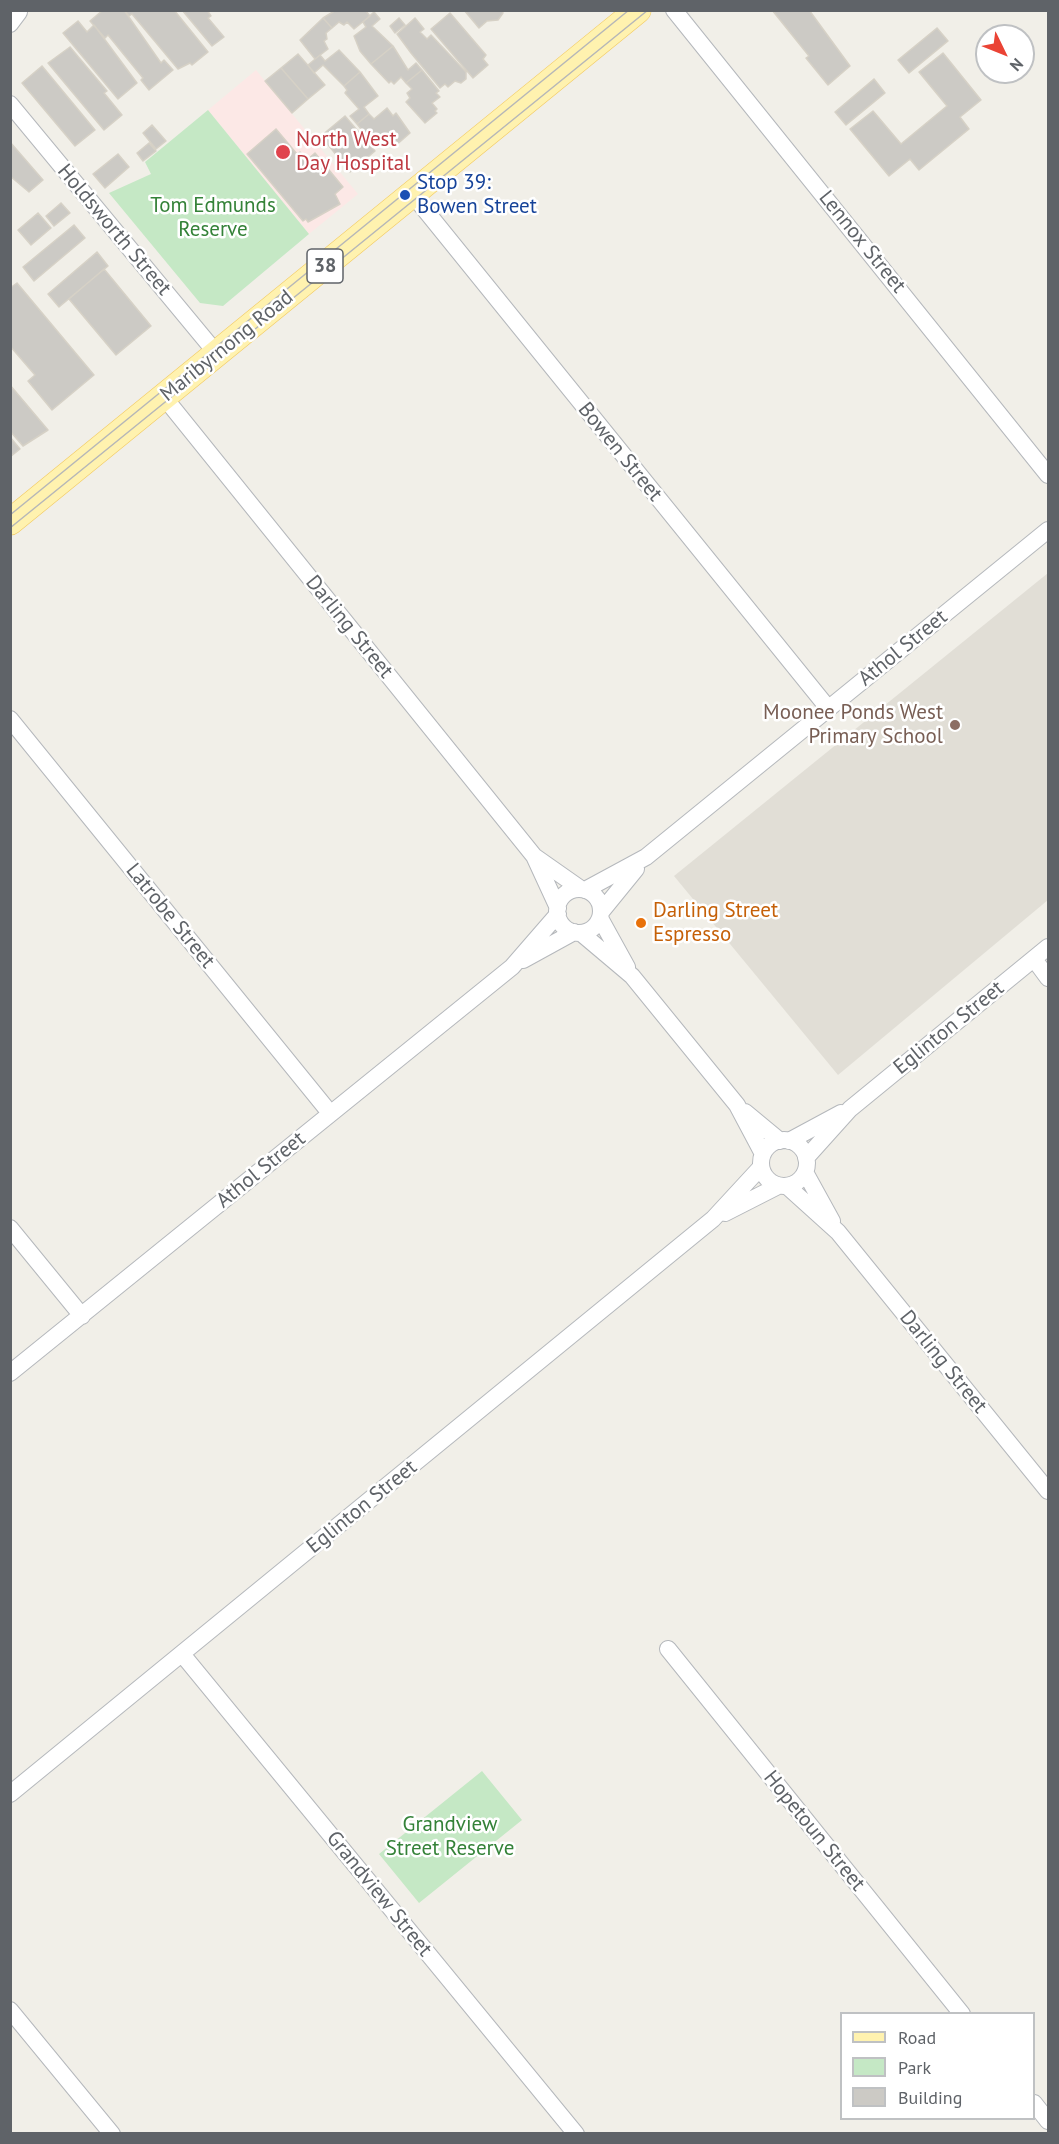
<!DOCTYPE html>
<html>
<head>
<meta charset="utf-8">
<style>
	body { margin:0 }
	#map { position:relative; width:1059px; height:2144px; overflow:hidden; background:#f1efe8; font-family:"PT Sans",sans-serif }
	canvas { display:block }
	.frame { position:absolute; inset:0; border:12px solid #5f6368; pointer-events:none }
	.legend { position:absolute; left:840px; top:2012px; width:195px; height:108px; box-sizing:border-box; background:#fff; border:2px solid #bfc1c3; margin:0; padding:8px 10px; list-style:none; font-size:18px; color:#5f6368 }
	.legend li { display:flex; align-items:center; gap:12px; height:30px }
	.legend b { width:30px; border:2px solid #bfc1c3 }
	.north { position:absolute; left:975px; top:24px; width:60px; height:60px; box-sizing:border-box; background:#fff; border:2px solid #bfc1c3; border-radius:50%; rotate:133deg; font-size:16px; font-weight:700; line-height:24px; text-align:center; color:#5f6368 }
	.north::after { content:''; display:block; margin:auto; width:21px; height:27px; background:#ea4335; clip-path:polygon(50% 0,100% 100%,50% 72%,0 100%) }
</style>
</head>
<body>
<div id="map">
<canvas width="1059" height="2144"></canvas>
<div class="frame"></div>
<ul class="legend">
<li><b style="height:8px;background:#fff2af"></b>Road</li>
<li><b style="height:16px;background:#c5e8c5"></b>Park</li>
<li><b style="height:16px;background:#cccac5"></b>Building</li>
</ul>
<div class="north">N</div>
</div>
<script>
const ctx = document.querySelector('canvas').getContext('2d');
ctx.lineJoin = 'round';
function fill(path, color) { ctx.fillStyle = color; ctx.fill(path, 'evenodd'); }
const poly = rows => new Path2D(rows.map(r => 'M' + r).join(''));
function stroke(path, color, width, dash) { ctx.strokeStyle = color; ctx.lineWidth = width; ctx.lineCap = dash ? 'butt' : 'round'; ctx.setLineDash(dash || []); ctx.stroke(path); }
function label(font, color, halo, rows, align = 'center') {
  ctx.font = font + ' "PT Sans",sans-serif'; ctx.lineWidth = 5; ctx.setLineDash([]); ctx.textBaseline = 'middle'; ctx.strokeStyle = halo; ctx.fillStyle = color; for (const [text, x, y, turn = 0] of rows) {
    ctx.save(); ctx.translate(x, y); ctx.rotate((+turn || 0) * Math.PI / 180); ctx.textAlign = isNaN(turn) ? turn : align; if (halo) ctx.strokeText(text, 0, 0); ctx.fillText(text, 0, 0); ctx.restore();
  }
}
fill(poly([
	[1048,573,1048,900,838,1075,674,876]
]), '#e1ded6');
fill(poly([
	[256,70,358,194,309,234,208,110]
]), '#fce8e6');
fill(poly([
	[208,110,309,234,223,306,200,303,109,193,151,174,145,162],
	[482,1771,522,1820,419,1903,379,1854]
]), '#c5e8c5');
const building = poly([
	[103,10,124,10,161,63,164,60,173,70,149,90,141,80,143,78,108,35,105,38,90,21,103,10],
	[124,10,174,10,208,52,192,65,190,63,178,69,132,14,129,16,124,10],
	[182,10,207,10,211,16,208,18,224,37,212,46,182,10],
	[336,10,366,11,370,16,354,29,347,22,344,25,339,22,332,28,323,18,336,10],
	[464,10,502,10,503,13,498,20,487,21,479,28,464,10],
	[772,10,809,10,850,66,828,85,806,58,809,56,772,10],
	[374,12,380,19,372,26,393,46,371,64,360,51,354,36,366,27,363,22,374,12],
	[450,13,486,55,483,59,488,65,473,78,431,29,450,13],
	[323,18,332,28,326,33,327,39,324,41,328,49,315,59,300,40,323,18],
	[399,18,405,25,395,33,390,26,399,18],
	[415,18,424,29,420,32,427,39,431,35,466,72,466,79,461,83,455,81,448,87,445,84,440,88,411,53,397,34,415,18],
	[78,21,87,32,94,25,137,83,118,99,63,33,78,21],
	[937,28,948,41,909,73,898,60,937,28],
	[393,46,408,70,416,63,422,70,406,83,401,77,394,84,391,81,389,83,371,64,393,46],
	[70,47,107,91,104,93,122,115,104,130,48,63,70,47],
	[339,50,360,72,344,86,323,65,314,73,308,65,320,55,325,61,339,50],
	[943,53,981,100,960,117,969,129,919,170,910,159,889,176,850,129,873,111,901,144,947,106,919,72,943,53],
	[298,54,325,85,308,99,281,68,298,54],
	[42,66,95,130,75,146,22,83,42,66],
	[281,68,308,99,292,113,265,81,281,68],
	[422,70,439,91,436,93,440,97,432,103,437,109,435,111,437,113,425,123,406,102,410,98,407,93,412,89,406,83,422,70],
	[360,72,378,96,364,107,369,114,357,124,350,116,359,109,345,93,347,90,344,86,360,72],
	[874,79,885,93,846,125,835,112,874,79],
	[387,108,393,116,396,113,410,133,394,147,385,136,374,145,357,124,369,114,374,119,387,108],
	[345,116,375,151,350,172,321,136,345,116],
	[152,125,166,141,156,149,143,133,152,125],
	[276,129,297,154,300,152,307,160,315,153,343,187,335,194,340,204,308,222,306,219,303,221,247,154,276,129],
	[10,142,43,180,29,192,10,176,10,142],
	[149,143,156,151,143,161,137,153,149,143],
	[118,154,129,167,105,188,93,174,118,154],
	[61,203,70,213,54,226,46,216,61,203],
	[38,213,51,228,31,245,18,230,38,213],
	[74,225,85,238,34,281,23,267,74,225],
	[97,252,108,266,59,307,48,294,97,252],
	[104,269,151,326,116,355,69,299,104,269],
	[17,283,94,375,52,410,28,381,35,375,10,346,10,288,17,283],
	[10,385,48,430,23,446,10,431,10,385],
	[10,437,20,449,10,457,10,437]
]);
fill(building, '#cccac5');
stroke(building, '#d6d1c6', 1.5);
const minor = poly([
	[674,10,1048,475],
	[10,24,19,12],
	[10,104,217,354],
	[413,195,828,708],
	[164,397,534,856,558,908],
	[10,719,330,1113],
	[534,856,581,889],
	'557 911a22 22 0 1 1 44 0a22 22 0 1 1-44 0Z',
	[585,890,646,857,1048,530],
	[601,912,636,869],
	[600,918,627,967],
	[581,933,632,976,737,1105,763,1154],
	[1034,959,1048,978],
	[523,960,574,932],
	[745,1112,780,1141],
	'761 1163a23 23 0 1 1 46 0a23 23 0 1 1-46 0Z',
	[789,1141,841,1113],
	[806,1158,850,1109,1048,947],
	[805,1172,832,1221],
	[787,1186,838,1232,1048,1491],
	[725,1213,778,1186],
	[10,1228,82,1316],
	[10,1373,512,967,558,914],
	[668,1649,962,2014],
	[182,1654,576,2134],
	[10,1794,713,1219,761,1167],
	[10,2010,112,2134],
	[1034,2103,1048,2121]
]);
const primary = poly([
	[10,522,638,10]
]);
stroke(minor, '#b5b8bc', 18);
stroke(primary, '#f2c960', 27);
stroke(minor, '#fff', 16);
stroke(primary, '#fff2af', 26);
stroke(poly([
	[10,515,629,10],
	[10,528,648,10]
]), '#b6b7b8', 1.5);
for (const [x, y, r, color] of [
	[283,152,8,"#e0444e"],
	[405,195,6,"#1a4fb4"],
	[955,725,6,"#8d6e63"],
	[641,923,6,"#e8710a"]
]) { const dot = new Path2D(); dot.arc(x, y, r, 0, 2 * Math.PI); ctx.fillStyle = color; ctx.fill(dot); stroke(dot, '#fff', 2); }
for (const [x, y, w] of [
	[325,266,36]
]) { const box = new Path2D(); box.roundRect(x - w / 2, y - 17, w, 34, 4.5); ctx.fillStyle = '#fff'; ctx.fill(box); stroke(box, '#5f6368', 1.5); }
label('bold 20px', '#5f6368', null, [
	["38",325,266]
]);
label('21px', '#be3a42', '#fff', [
	["North West",296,140],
	["Day Hospital",296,164]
], 'left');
label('21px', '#164399', '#fff', [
	["Stop 39:",417,183],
	["Bowen Street",417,207]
], 'left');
label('21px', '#348238', '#fff', [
	["Tom Edmunds",213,206],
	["Reserve",213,230],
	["Grandview",450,1825],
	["Street Reserve",450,1849]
]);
label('21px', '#5f6368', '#fff', [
	["Holdsworth Street",114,230,50],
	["Lennox Street",862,242,51],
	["Maribyrnong Road",227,346,-39],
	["Bowen Street",620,452,51],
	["Darling Street",349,627,51],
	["Athol Street",903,648,-39],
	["Latrobe Street",170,916,51],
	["Eglinton Street",949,1028,-39],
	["Athol Street",261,1170,-39],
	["Darling Street",943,1362,51],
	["Eglinton Street",362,1507,-39],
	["Hopetoun Street",814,1831,51],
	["Grandview Street",379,1894,51]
]);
label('21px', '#785e54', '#fff', [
	["Moonee Ponds West",943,713],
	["Primary School",943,737]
], 'right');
label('21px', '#c56008', '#fff', [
	["Darling Street",653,911],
	["Espresso",653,935]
], 'left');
</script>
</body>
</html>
